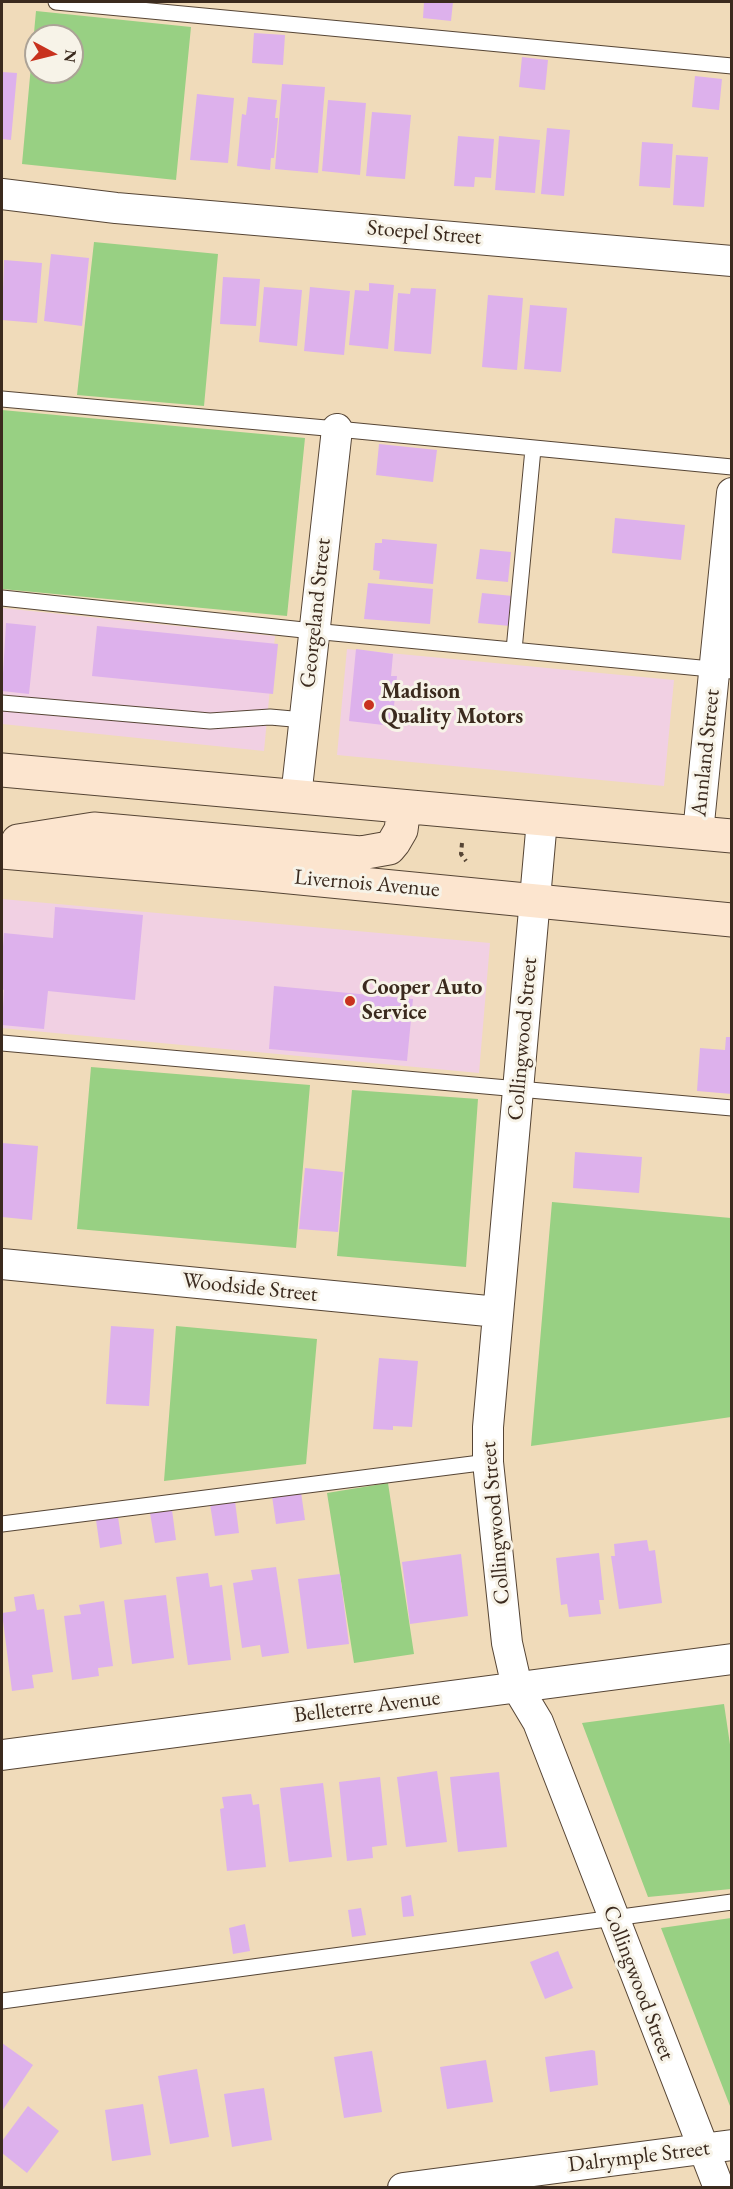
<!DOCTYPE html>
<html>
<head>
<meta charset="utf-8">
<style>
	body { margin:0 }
	#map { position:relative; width:733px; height:2189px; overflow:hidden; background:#f0dbba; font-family:"EB Garamond",serif }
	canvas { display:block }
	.frame { position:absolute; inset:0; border:3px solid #3b2a1e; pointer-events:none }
	.north { position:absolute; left:24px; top:24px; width:60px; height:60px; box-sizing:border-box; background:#f7f3e8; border:2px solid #aca397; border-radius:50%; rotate:97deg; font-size:16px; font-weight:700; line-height:24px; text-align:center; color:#3b2a1e }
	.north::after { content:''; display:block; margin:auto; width:21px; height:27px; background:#c8321e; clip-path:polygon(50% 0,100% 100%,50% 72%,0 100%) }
</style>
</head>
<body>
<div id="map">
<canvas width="733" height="2189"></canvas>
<div class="frame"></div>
<div class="north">N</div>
</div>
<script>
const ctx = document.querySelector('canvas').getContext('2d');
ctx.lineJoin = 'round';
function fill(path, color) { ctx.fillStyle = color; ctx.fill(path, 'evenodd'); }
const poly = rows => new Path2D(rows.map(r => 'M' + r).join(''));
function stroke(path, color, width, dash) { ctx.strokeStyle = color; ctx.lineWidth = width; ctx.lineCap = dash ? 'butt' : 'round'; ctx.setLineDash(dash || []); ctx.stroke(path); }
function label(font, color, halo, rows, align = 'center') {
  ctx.font = font + ' "EB Garamond",serif'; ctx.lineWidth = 6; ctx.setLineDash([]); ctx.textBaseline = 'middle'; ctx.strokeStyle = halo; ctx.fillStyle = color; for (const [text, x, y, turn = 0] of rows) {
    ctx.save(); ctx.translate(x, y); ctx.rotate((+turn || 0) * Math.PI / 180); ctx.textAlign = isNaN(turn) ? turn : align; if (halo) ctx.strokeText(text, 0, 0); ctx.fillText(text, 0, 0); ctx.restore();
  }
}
fill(poly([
	[2,608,275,636,264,751,2,724],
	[347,649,674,680,664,786,337,755],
	[2,899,490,943,479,1073,2,1028]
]), '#f1d0e3');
fill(poly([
	[36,11,191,27,176,180,22,164],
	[36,36,72,36,72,72,36,72],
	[94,242,218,254,204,406,77,395],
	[2,410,305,438,287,616,2,589],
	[91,1067,310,1085,296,1248,77,1229],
	[352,1090,478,1099,466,1267,337,1256],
	[552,1202,731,1218,731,1417,531,1446],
	[176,1326,317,1339,306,1464,164,1481],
	[388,1483,414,1654,354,1663,327,1493],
	[724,1704,732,1758,731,1889,648,1897,582,1723],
	[731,1918,732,2106,730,2106,661,1928]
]), '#98d083');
fill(poly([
	[424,2,453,2,451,21,423,18],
	[254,33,285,35,283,65,252,63],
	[522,57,548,60,545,90,519,87],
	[2,72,17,73,11,140,2,139],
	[695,76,722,79,719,110,692,107],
	[282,84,325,87,318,173,275,169],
	[197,94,234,98,228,163,190,160],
	[248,97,277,100,275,118,278,118,274,158,271,158,270,170,237,166,242,114,246,115],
	[328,100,366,103,360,175,322,171],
	[372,112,411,115,405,179,366,176],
	[547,128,570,130,564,196,541,194],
	[458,136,494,139,491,178,475,177,474,187,454,186],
	[499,136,540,140,535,193,495,190],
	[642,142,673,144,670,188,639,186],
	[676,155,708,157,704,207,673,205],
	[51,254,89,258,82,326,44,321],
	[4,260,42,263,37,323,2,320],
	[223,277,260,279,256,326,220,324],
	[369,283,394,285,388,349,349,345,355,290,369,291],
	[264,287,302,290,297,346,259,342],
	[310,287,350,291,344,355,304,351],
	[411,288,436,289,431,354,394,351,398,293,410,294],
	[488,295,523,298,517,370,482,367],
	[530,305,567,308,561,372,524,369],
	[379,444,437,450,433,482,376,475],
	[615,518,685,525,681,560,612,553],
	[382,539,437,544,433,584,379,579,380,571,373,570,375,543,382,543],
	[480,549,511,552,508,582,476,579],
	[368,583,433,589,430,624,364,619],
	[482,593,513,596,510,626,478,623],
	[6,623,36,626,29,694,2,691],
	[97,626,278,644,273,694,92,676],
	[356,649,393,654,391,676,397,676,392,726,349,721],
	[55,907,143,915,135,1000,48,991,44,1029,2,1025,4,990,2,989,2,960,4,933,53,938],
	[274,986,413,999,407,1061,269,1049],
	[726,1037,732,1037,732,1094,697,1091,700,1048,725,1050],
	[2,1143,38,1146,32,1220,2,1217],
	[575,1152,642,1157,639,1193,573,1188],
	[305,1168,343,1172,338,1232,299,1229],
	[111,1326,154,1329,149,1406,106,1404],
	[379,1358,418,1361,412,1427,393,1426,393,1430,373,1429],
	[301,1492,305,1520,276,1524,272,1496],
	[235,1501,239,1533,215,1536,210,1504],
	[172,1510,176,1540,155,1543,150,1513],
	[118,1517,122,1544,100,1548,96,1520],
	[647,1540,649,1551,655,1550,662,1603,619,1609,611,1556,615,1556,614,1544],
	[599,1553,604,1600,599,1600,601,1614,569,1617,567,1604,561,1605,556,1558],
	[461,1554,468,1616,410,1624,402,1562],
	[276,1567,289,1653,262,1657,260,1645,242,1648,233,1583,253,1580,251,1570],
	[208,1573,210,1587,222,1585,231,1660,188,1665,176,1577],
	[340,1574,349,1644,307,1649,298,1579],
	[34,1594,37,1610,44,1609,53,1672,32,1675,34,1688,12,1691,2,1613,16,1611,14,1597],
	[166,1595,174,1658,132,1664,124,1600],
	[104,1601,113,1666,98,1668,99,1676,72,1680,64,1616,81,1614,79,1605],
	[437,1771,447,1842,406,1847,397,1777],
	[499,1772,507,1847,458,1852,450,1777],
	[380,1777,387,1845,372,1847,373,1858,347,1861,339,1782],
	[323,1783,332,1857,289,1862,280,1788],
	[251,1794,253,1805,259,1804,266,1867,227,1871,220,1809,224,1808,222,1797],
	[411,1895,414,1916,403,1917,401,1897],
	[361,1908,366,1935,352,1937,348,1910],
	[245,1924,250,1951,233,1954,229,1928],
	[558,1951,573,1988,545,1999,530,1962],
	[2,2043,33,2065,2,2111],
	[592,2050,595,2051,598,2085,550,2092,545,2057],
	[372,2051,382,2112,344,2118,334,2057],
	[486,2060,493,2102,447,2109,440,2067],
	[197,2069,209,2137,170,2144,158,2076],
	[264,2088,272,2140,232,2147,224,2094],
	[143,2104,151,2155,112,2161,105,2110],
	[28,2106,59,2131,27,2173,2,2153,2,2141]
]), '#ddb1ec');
const service = poly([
	[56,2,732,66],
	[2,399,337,429,732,467],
	[2,598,313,631,732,671],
	[514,650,533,449],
	[2,703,210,721,270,717,304,720],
	[2,1043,732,1108],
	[2,1524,488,1462],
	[2,2001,732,1902]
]);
const minor = poly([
	[2,194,116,208,732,261],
	[296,797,337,429],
	[542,820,488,1427,488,1462,507,1643,517,1687,538,1722,719,2188],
	[698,833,732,493],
	[2,1264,498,1312],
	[2,1755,732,1659],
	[403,2188,732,2145]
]);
const secondary = poly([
	[2,770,732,836],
	[18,841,94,829,361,853,389,848,394,842,401,830,404,807],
	[2,852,259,874,732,920]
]);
stroke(service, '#564535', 17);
stroke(minor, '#564535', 32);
stroke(secondary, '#564535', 35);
stroke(poly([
	[462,843,461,854,466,861]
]), '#564535', 4, [4.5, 4.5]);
stroke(service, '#fff', 15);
stroke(minor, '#fff', 30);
stroke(secondary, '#fce5cf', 33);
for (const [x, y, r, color] of [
	[369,705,6,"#c8321e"],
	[350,1001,6,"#c8321e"]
]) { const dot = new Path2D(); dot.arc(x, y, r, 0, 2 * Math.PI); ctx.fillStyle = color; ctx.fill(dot); stroke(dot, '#f7f3e8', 2); }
label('22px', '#3b2a1e', '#f7f3e8', [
	["Stoepel Street",424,233,5],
	["Georgeland Street",316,613,-84],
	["Annland Street",706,753,-84],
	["Livernois Avenue",367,884,5],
	["Collingwood Street",523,1039,-85],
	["Woodside Street",250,1288,6],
	["Collingwood Street",496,1523,-95],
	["Belleterre Avenue",367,1707,-7],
	["Collingwood Street",638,1983,69],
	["Dalrymple Street",639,2157,-7]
]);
label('bold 22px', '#3b2a1e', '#f7f3e8', [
	["Madison",381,692],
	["Quality Motors",381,717],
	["Cooper Auto",362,988],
	["Service",362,1013]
], 'left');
</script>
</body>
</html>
